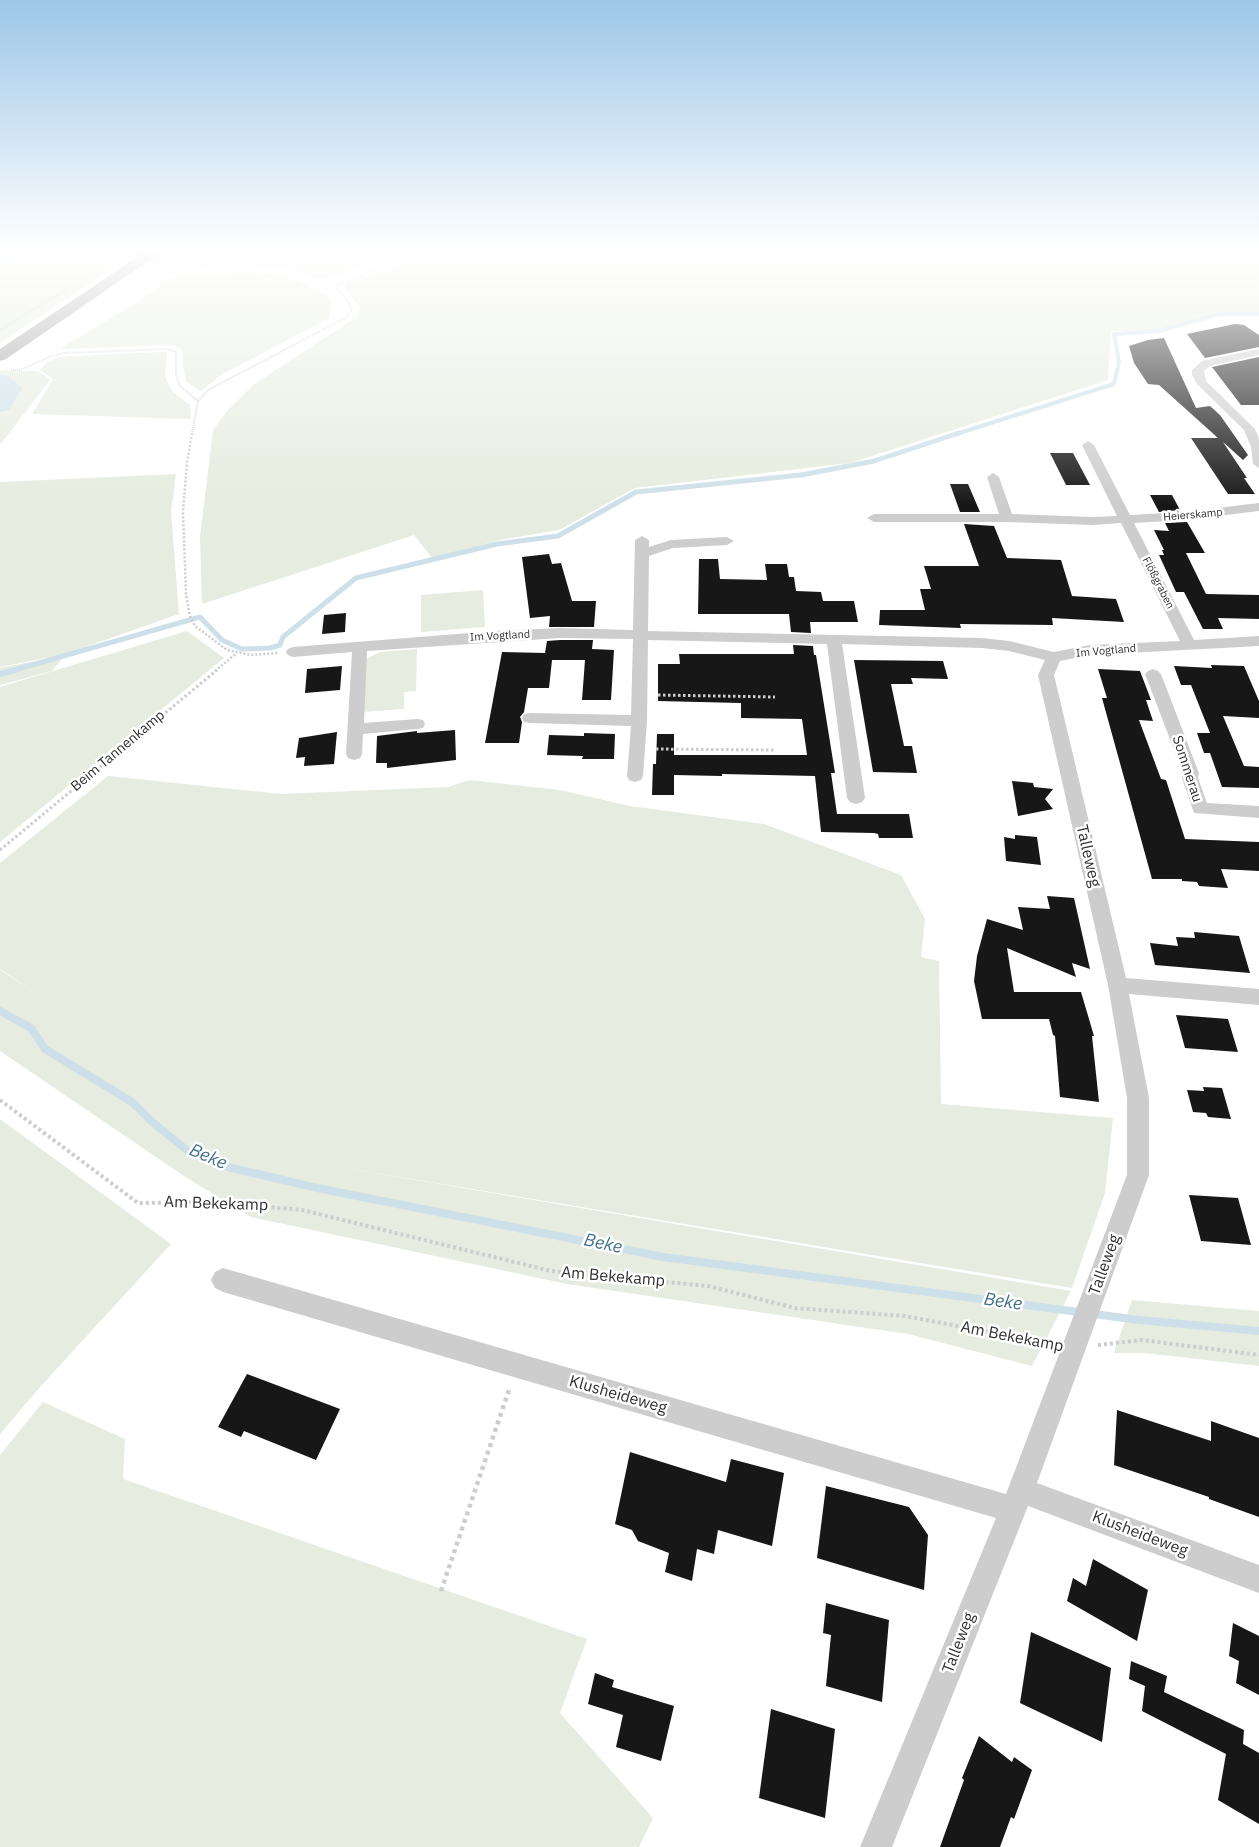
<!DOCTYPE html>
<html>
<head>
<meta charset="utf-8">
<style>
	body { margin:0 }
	canvas { display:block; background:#fff }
</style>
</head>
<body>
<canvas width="1259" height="1847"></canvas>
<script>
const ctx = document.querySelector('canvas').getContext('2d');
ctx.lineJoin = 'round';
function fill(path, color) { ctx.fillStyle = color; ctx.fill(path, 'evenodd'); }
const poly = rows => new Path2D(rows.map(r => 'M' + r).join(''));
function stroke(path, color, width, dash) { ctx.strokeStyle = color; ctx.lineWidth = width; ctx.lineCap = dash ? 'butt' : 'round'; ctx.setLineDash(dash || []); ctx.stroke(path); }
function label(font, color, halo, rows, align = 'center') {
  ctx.font = font + ' "IBM Plex Sans",sans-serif'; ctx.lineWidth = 5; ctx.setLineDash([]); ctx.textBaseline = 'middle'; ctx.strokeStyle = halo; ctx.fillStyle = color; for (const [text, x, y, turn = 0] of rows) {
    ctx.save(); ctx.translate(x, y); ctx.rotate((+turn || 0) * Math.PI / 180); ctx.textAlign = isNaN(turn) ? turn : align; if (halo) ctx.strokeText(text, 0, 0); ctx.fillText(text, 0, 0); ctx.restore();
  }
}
fill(poly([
	[0,247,145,247,0,343],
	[420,247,481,247,624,256,687,247,1259,247,1259,314,1219,312,1157,330,1111,331,1108,380,850,463,635,488,559,530,500,540,432,558,414,535,202,604,200,537,213,430,227,411,253,385,358,316,360,307,344,288,347,283,384,271,411,256],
	[219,248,219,247,400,247,372,262,334,276,322,279,292,270,253,266,210,266,190,269],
	[251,272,280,275,306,284,328,297,332,307,329,318,221,375,201,391,186,382,183,365,183,351,174,345,60,349,139,301,170,278,202,273],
	[158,352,167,352,165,377,173,392,190,405,191,419,32,414,53,379,40,370,47,362,59,357],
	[0,370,38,371,50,380,0,445],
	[176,474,171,512,179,614,65,654,0,667,0,482],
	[483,590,485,627,421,632,421,595],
	[187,631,224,658,0,842,0,687],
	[417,649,416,691,404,692,404,709,362,712,366,659,380,652],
	[65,655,52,671,0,685,0,668],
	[108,776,281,794,448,787,469,780,560,790,630,806,764,824,901,875,925,919,921,957,939,961,941,1104,1113,1118,1105,1193,1072,1288,315,1163,300,1156,315,1163,1071,1291,1032,1366,908,1334,567,1284,251,1217,184,1176,0,1051,0,970,36,993,0,969,0,863],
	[0,1119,171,1244,40,1387,0,1434],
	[1132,1300,1259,1311,1259,1366,1144,1353,1114,1353],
	[43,1402,125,1439,123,1479,587,1639,560,1713,653,1818,639,1847,0,1847,0,1455]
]), '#e6ecdf');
stroke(poly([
	[956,434,1114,384,1119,362,1114,334,1159,331,1219,314,1259,314]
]), '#cde0e9', 4);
stroke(poly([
	[11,671,200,617,222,640,242,649,270,648,280,645,283,637,356,578,497,544,558,536,636,492,801,475,874,461,959,433]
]), '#cde0e9', 5);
stroke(poly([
	[0,674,15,670]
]), '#cde0e9', 6);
stroke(poly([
	[0,1011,31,1028,45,1049,132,1102,151,1121,188,1151,228,1167,317,1188,663,1257,1139,1320,1259,1331]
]), '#cde0e9', 8);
fill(poly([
	[12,247,43,247,40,251,0,264,0,251,12,247],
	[0,374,8,376,22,388,9,410,0,412,0,374]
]), '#cde0e9');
fill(poly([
	[1235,324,1244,325,1259,335,1259,347,1205,358,1187,334],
	[1164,338,1196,408,1210,406,1220,415,1248,455,1243,460,1223,442,1247,478,1244,478,1255,494,1228,494,1191,438,1218,438,1159,385,1148,384,1134,363,1129,346,1148,340],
	[1259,357,1259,405,1241,405,1212,367],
	[1050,453,1073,453,1090,485,1066,485],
	[950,484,968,484,980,512,960,512],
	[1150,495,1172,495,1180,510,1159,512],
	[1187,522,1205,553,1186,553,1206,594,1259,595,1259,619,1218,618,1223,629,1203,629,1184,592,1176,592,1159,555,1164,555,1162,550,1164,550,1154,530,1169,531,1165,523],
	[964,524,994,526,1007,558,1061,560,1072,596,1116,599,1124,622,1052,618,1053,625,960,624,961,628,879,625,880,610,925,610,920,589,931,589,924,566,979,566],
	[549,554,552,564,561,563,572,601,596,601,594,627,549,627,550,616,530,618,522,557],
	[699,559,718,559,720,579,767,580,765,564,787,564,789,577,794,577,796,591,821,592,823,601,854,601,858,622,810,622,811,633,791,632,789,614,698,614],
	[346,613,345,632,322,634,324,615],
	[560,640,593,640,592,649,614,650,611,700,582,700,585,660,552,660,549,688,528,688,524,712,520,717,522,722,519,743,485,743,502,652,545,653,547,641],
	[793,645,813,646,814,655,816,655,835,773,831,773,837,814,909,814,913,838,879,838,878,834,874,833,821,832,815,776,722,774,722,776,674,775,674,795,652,795,653,764,656,764,657,734,674,734,674,755,807,755,802,719,741,718,741,703,658,701,658,664,680,664,679,654,794,654],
	[854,660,943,661,948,679,911,678,913,684,891,684,904,746,912,746,917,773,873,772],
	[1211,665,1244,666,1259,701,1259,718,1223,716,1244,766,1259,767,1259,788,1222,787,1210,753,1204,753,1197,733,1210,733,1191,685,1181,685,1174,666,1212,668],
	[342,666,340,690,305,693,307,669],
	[1098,669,1140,671,1151,700,1146,700,1153,721,1139,720,1161,779,1166,780,1185,839,1259,842,1259,871,1221,869,1228,888,1199,886,1197,882,1182,881,1182,879,1152,879,1102,698,1107,698],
	[455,730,456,760,387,768,387,763,376,763,377,736,417,731,417,733],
	[337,732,334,764,304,766,305,757,296,758,299,738],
	[584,733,615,734,614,759,582,759,583,756,547,755,549,735,584,736],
	[1012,781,1033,783,1034,787,1053,789,1045,799,1053,809,1018,816],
	[1015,835,1037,837,1041,865,1006,861,1004,837,1015,839],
	[1047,896,1074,898,1090,969,1072,963,1076,977,1007,948,1014,992,1081,992,1094,1036,1092,1036,1099,1102,1060,1097,1055,1036,1053,1035,1049,1019,982,1019,974,981,977,956,987,919,1023,930,1018,907,1050,909],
	[1194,932,1239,936,1250,973,1155,965,1150,943,1178,946,1176,937,1195,938],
	[1176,1015,1228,1019,1238,1052,1185,1048],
	[1203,1087,1222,1088,1231,1119,1208,1117,1206,1113,1193,1112,1187,1090,1204,1091],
	[1189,1195,1238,1198,1251,1245,1201,1241],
	[247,1374,340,1409,316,1460,244,1431,241,1437,218,1427],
	[1117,1410,1211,1441,1211,1421,1259,1438,1259,1517,1209,1499,1209,1497,1114,1465],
	[630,1452,726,1482,731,1459,784,1473,772,1546,718,1530,714,1554,697,1549,692,1581,665,1572,669,1553,638,1541,632,1530,615,1524],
	[826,1486,909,1507,928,1535,924,1590,817,1558],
	[1093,1559,1148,1590,1137,1641,1067,1601,1073,1578,1086,1586],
	[826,1603,889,1620,882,1702,826,1686,831,1635,823,1633],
	[1233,1623,1259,1636,1259,1695,1236,1683,1239,1661,1229,1656],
	[1031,1632,1111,1668,1102,1742,1020,1703],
	[1131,1661,1167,1676,1164,1692,1244,1730,1243,1744,1259,1753,1259,1824,1218,1800,1226,1754,1142,1711,1145,1686,1129,1679],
	[595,1673,614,1680,612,1687,674,1706,661,1761,616,1747,623,1715,588,1704],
	[771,1709,835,1729,825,1818,759,1798],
	[979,1736,1012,1762,1014,1757,1032,1770,1014,1819,1011,1817,1000,1847,940,1847,964,1780,962,1778]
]), '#171717');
stroke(poly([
	[534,247,623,253,670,247],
	[0,250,11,247],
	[0,330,68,288],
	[11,370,20,370,52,356,64,353,167,349,176,352,176,376,180,386,198,401],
	[192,434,198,401,208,390,347,317,351,311,351,306,335,286,392,264,413,247]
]), '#cdcdcd', 2, [1, 1]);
stroke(poly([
	[192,433,187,463,183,512,186,594,190,616,195,626,227,650,251,655,277,653],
	[215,671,237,653]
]), '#cdcdcd', 2.5, [2, 2]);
stroke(poly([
	[658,695,775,697],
	[656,749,775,750],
	[0,850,217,670]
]), '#cdcdcd', 3, [2.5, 2.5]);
stroke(poly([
	[0,1100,138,1203,217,1202,302,1210,551,1271,708,1286,795,1308,905,1316,1053,1344],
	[1098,1345,1142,1340,1259,1355]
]), '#cdcdcd', 4, [3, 3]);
stroke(poly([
	[441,1591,510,1387]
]), '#cdcdcd', 4.5, [4, 4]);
fill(poly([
	[1259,349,1259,355,1210,366,1204,371,1206,381,1255,429,1259,438,1259,468,1253,464,1251,447,1244,430,1197,384,1192,375,1192,370,1202,361,1259,349],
	[1088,441,1094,445,1130,515,1185,512,1259,503,1259,511,1185,520,1134,523,1194,640,1259,636,1259,646,1090,655,1060,661,1054,675,1126,978,1259,989,1259,1005,1129,994,1149,1098,1149,1175,1037,1483,1259,1565,1259,1593,1028,1506,892,1847,860,1847,996,1518,223,1292,215,1288,211,1280,215,1272,223,1268,1006,1494,1127,1175,1127,1098,1108,985,1038,675,1045,660,1009,651,982,648,842,644,865,798,862,802,856,804,850,802,847,798,827,644,648,640,647,721,643,776,641,780,635,782,629,780,627,776,631,726,530,723,524,722,522,718,524,714,530,713,631,715,633,639,560,638,367,651,364,723,417,719,423,720,425,724,423,728,417,729,363,734,362,754,360,758,354,760,348,758,346,754,352,652,293,657,288,655,286,652,288,649,293,647,495,631,560,628,633,630,635,540,642,536,649,540,649,547,671,540,727,537,734,541,727,545,673,548,649,556,648,631,982,638,1009,641,1054,652,1090,645,1180,641,1121,523,1092,525,1007,522,874,522,867,518,874,514,999,514,987,477,993,473,999,477,1012,514,1092,517,1117,516,1082,445,1088,441],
	[1153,669,1158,671,1161,674,1199,773,1198,778,1207,803,1259,806,1259,818,1194,813,1182,778,1183,773,1145,674,1148,671,1153,669]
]), '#cdcdcd');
fill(poly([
	[152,247,169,247,6,359,0,361,0,349,152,247]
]), '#a0a0a0');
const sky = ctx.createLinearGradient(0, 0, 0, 506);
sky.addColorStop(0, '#9dc6e8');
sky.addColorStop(0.49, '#fff');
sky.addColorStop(1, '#ffffff00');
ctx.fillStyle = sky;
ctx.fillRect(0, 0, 1259, 506);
label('11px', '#303030', '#fff', [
	["Heierskamp",1193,515,-5],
	["Flößgraben",1158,583,63],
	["Im Vogtland",500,636,-3],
	["Im Vogtland",1106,651,-5]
]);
label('14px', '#303030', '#fff', [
	["Beim Tannenkamp",118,751,-40],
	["Sommerau",1187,769,72]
]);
label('16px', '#303030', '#fff', [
	["Talleweg",1088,856,77],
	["Am Bekekamp",216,1204,2],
	["Talleweg",1105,1265,-70],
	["Am Bekekamp",613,1277,5],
	["Am Bekekamp",1012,1337,11],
	["Klusheideweg",618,1395,16],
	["Klusheideweg",1140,1534,21],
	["Talleweg",959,1643,-69]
]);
label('italic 18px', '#45728b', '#fff', [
	["Beke",208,1157,23],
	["Beke",603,1244,12],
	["Beke",1003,1302,8]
]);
</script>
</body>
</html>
